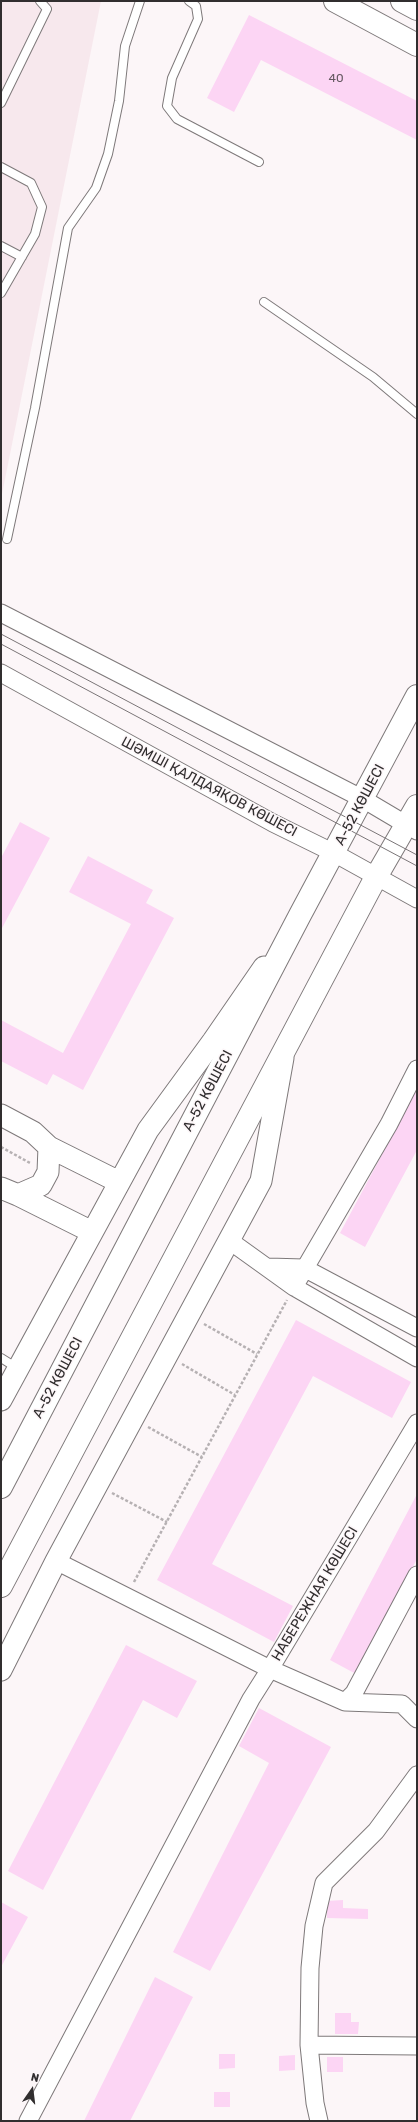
<!DOCTYPE html>
<html>
<head>
<meta charset="utf-8">
<style>
	body { margin:0 }
	#map { position:relative; width:418px; height:2122px; overflow:hidden; background:#fcf6f8; font-family:Rubik,sans-serif }
	canvas { display:block }
	.frame { position:absolute; inset:0; border:2px solid #312e2f; pointer-events:none }
	.north { position:absolute; left:12px; top:2070px; width:40px; height:40px; -webkit-text-stroke:3px #fcf6f8; paint-order:stroke; rotate:14deg; font-size:11px; font-weight:700; line-height:16px; text-align:center; color:#312e2f }
	.north::after { content:''; display:block; margin:auto; width:14px; height:18px; background:#312e2f; clip-path:polygon(50% 0,100% 100%,50% 72%,0 100%) }
</style>
</head>
<body>
<div id="map">
<canvas width="418" height="2122"></canvas>
<div class="frame"></div>
<div class="north">N</div>
</div>
<script>
const ctx = document.querySelector('canvas').getContext('2d');
ctx.lineJoin = 'round';
function fill(path, color) { ctx.fillStyle = color; ctx.fill(path, 'evenodd'); }
const poly = rows => new Path2D(rows.map(r => 'M' + r).join(''));
function stroke(path, color, width, dash) { ctx.strokeStyle = color; ctx.lineWidth = width; ctx.lineCap = dash ? 'butt' : 'round'; ctx.setLineDash(dash || []); ctx.stroke(path); }
function label(font, color, halo, rows, align = 'center') {
  ctx.font = font + ' Rubik,sans-serif'; ctx.lineWidth = 3; ctx.setLineDash([]); ctx.textBaseline = 'middle'; ctx.strokeStyle = halo; ctx.fillStyle = color; for (const [text, x, y, turn = 0] of rows) {
    ctx.save(); ctx.translate(x, y); ctx.rotate((+turn || 0) * Math.PI / 180); ctx.textAlign = isNaN(turn) ? turn : align; if (halo) ctx.strokeText(text, 0, 0); ctx.fillText(text, 0, 0); ctx.restore();
  }
}
fill(poly([
	[1,1,101,1,1,499]
]), '#f7e8ed');
fill(poly([
	[249,15,417,101,417,140,261,60,234,112,207,98],
	[20,822,50,838,1,930,1,858],
	[88,856,153,890,146,903,174,918,83,1090,53,1074,47,1085,1,1061,1,1020,63,1053,131,924,69,892],
	[417,1089,417,1150,365,1247,340,1233],
	[296,1320,411,1382,392,1418,313,1376,212,1564,293,1606,274,1642,157,1580],
	[417,1494,417,1559,356,1674,330,1660],
	[126,1645,197,1681,177,1718,143,1700,43,1890,8,1871],
	[259,1708,331,1747,210,1971,173,1952,269,1763,239,1746],
	[343,1900,343,1908,368,1909,368,1919,327,1918,327,1901],
	[1,1902,28,1917,1,1967],
	[155,1977,193,1997,130,2121,84,2121],
	[335,2013,351,2013,351,2022,359,2022,358,2034,335,2034],
	[219,2054,235,2054,235,2068,219,2069],
	[295,2055,295,2070,279,2071,279,2056],
	[327,2057,343,2057,343,2072,327,2072],
	[214,2092,230,2092,230,2107,214,2107]
]), '#fcd5f4');
const service = poly([
	[189,1,196,6,198,19,172,78,167,106,177,119,259,162],
	[1,103,47,9,40,1],
	[1,167,31,183,42,207,35,234,1,293],
	[1,246,22,257],
	[264,302,373,377,417,414],
	[7,539,35,408,68,228,96,188,108,154,119,101,125,46,140,1],
	[1,1358,17,1368]
]);
const minor = poly([
	[1,613,363,799,417,831],
	[1,673,273,823,334,853,417,899],
	[230,1241,294,1287,389,1124,417,1069],
	[268,1267,304,1268,417,1328],
	[294,1287,417,1358],
	[417,1423,270,1669,345,1702,402,1704,417,1719],
	[345,1702,354,1693,417,1575],
	[309,2045,417,2046],
	[28,2121,251,1699,270,1669,56,1561],
	[319,2121,315,2103,309,2045,310,1968,314,1926,324,1883,376,1831,417,1775]
]);
const tertiary = poly([
	[1,1115,33,1132,49,1147,119,1182],
	[1,1188,18,1195,92,1232],
	[18,1195,41,1185,48,1172,49,1147],
	[1,1400,148,1130,213,1041,264,967],
	[1,1670,56,1561,261,1181,283,1058]
]);
const secondary = poly([
	[335,1,417,45],
	[402,1,417,9],
	[1,1487,300,915,417,696],
	[1,1586,376,877,417,806]
]);
stroke(service, '#7e797a', 10);
stroke(minor, '#7e797a', 19);
stroke(tertiary, '#7e797a', 23);
stroke(secondary, '#7e797a', 24);
stroke(poly([
	[1,1147,30,1163],
	[204,1324,257,1354],
	[182,1364,235,1395],
	[148,1427,202,1457],
	[112,1493,167,1522],
	[134,1582,287,1300]
]), '#b6b1b3', 2.5, [3, 2]);
stroke(service, '#fff', 8);
stroke(minor, '#fff', 17);
stroke(tertiary, '#fff', 21);
stroke(secondary, '#fff', 22);
stroke(poly([
	[1,634,417,855],
	[1,644,417,866]
]), '#7a7577', 1);
label('12px', '#645860', null, [
	["40",336,79]
]);
label('14px', '#312e2f', '#fcf6f8', [
	["ШӘМШІ ҚАЛДАЯҚОВ КӨШЕСІ",209,787,28],
	["А-52 КӨШЕСІ",360,805,-62],
	["А-52 КӨШЕСІ",208,1091,-62],
	["А-52 КӨШЕСІ",58,1378,-62],
	["НАБЕРЕЖНАЯ КӨШЕСІ",315,1594,-59]
]);
</script>
</body>
</html>
